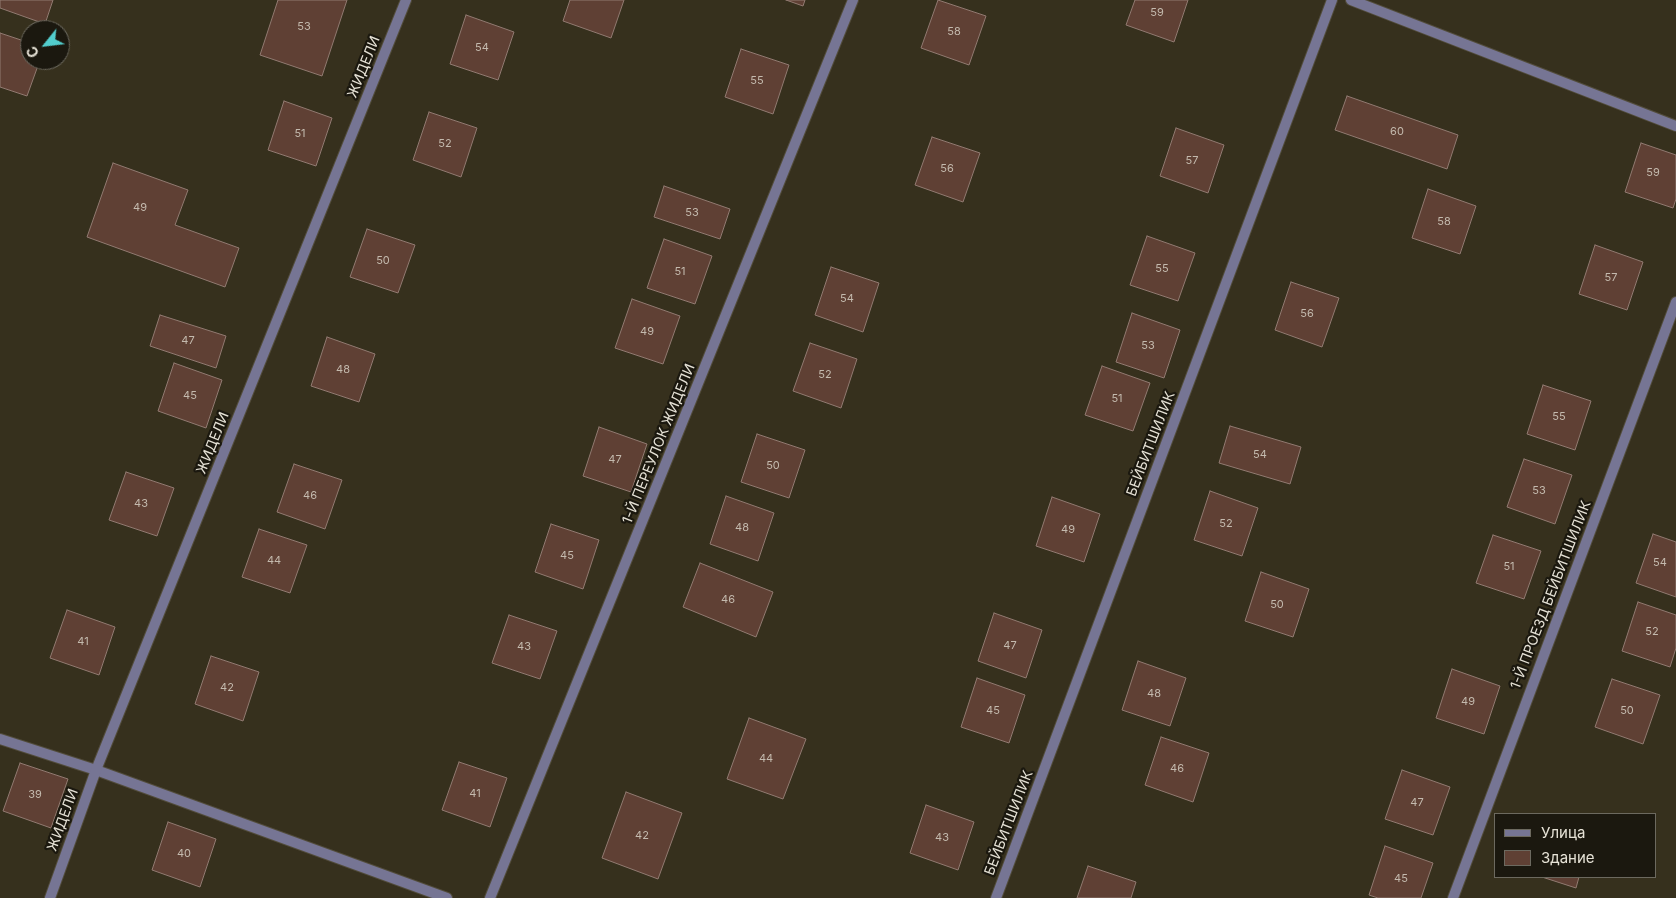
<!DOCTYPE html>
<html>
<head>
<meta charset="utf-8">
<style>
	body { margin:0 }
	#map { position:relative; width:1676px; height:898px; overflow:hidden; background:#36301d; font-family:Inter,sans-serif }
	canvas { display:block }
	.legend { position:absolute; left:1494px; top:813px; width:162px; height:65px; box-sizing:border-box; background:#1b180f; border:1px solid #6c695f; margin:0; padding:6px 9px; list-style:none; font-size:15px; color:#e6e2d6 }
	.legend li { display:flex; align-items:center; gap:10px; height:25px }
	.legend b { width:25px; border:1px solid #6c695f }
	.north { position:absolute; left:20px; top:20px; width:50px; height:50px; box-sizing:border-box; background:#1b180f; border:1px solid #6c695f; border-radius:50%; rotate:241deg; font-size:14px; font-weight:700; line-height:20px; text-align:center; color:#e6e2d6 }
	.north::after { content:''; display:block; margin:auto; width:18px; height:22px; background:#52cdcd; clip-path:polygon(50% 0,100% 100%,50% 72%,0 100%) }
</style>
</head>
<body>
<div id="map">
<canvas width="1676" height="898"></canvas>
<ul class="legend">
<li><b style="height:6px;background:#767594"></b>Улица</li>
<li><b style="height:14px;background:#5f4034"></b>Здание</li>
</ul>
<div class="north">С</div>
</div>
<script>
const ctx = document.querySelector('canvas').getContext('2d');
ctx.lineJoin = 'round';
function fill(path, color) { ctx.fillStyle = color; ctx.fill(path, 'evenodd'); }
const poly = rows => new Path2D(rows.map(r => 'M' + r).join(''));
function stroke(path, color, width, dash) { ctx.strokeStyle = color; ctx.lineWidth = width; ctx.lineCap = dash ? 'butt' : 'round'; ctx.setLineDash(dash || []); ctx.stroke(path); }
function label(font, color, halo, rows, align = 'center') {
  ctx.font = font + ' Inter,sans-serif'; ctx.lineWidth = 4.5; ctx.setLineDash([]); ctx.textBaseline = 'middle'; ctx.strokeStyle = halo; ctx.fillStyle = color; for (const [text, x, y, turn = 0] of rows) {
    ctx.save(); ctx.translate(x, y); ctx.rotate((+turn || 0) * Math.PI / 180); ctx.textAlign = isNaN(turn) ? turn : align; if (halo) ctx.strokeText(text, 0, 0); ctx.fillText(text, 0, 0); ctx.restore();
  }
}
const building = poly([
	[0,0,53,0,45,24,0,8,0,0],
	[278,0,347,0,322,76,260,55,278,0],
	[570,0,624,0,611,38,563,21,570,0],
	[786,0,805,0,803,6,786,0],
	[938,0,986,16,969,65,921,48,938,0],
	[1135,0,1188,0,1174,42,1126,25,1135,0],
	[466,15,514,32,498,80,450,64,466,15],
	[0,33,30,43,30,60,40,60,27,96,0,87,0,33],
	[741,49,789,65,773,114,725,97,741,49],
	[1347,96,1458,135,1447,169,1335,130,1347,96],
	[284,101,332,118,316,166,268,150,284,101],
	[429,112,477,128,461,177,413,160,429,112],
	[1176,128,1224,145,1208,193,1160,176,1176,128],
	[932,137,980,153,963,202,915,185,932,137],
	[1641,143,1676,155,1676,199,1673,208,1625,192,1641,143],
	[113,163,188,190,175,225,239,248,225,287,87,237,113,163],
	[664,186,730,209,720,239,654,217,664,186],
	[1428,189,1476,206,1460,254,1412,238,1428,189],
	[367,229,415,245,398,293,350,277,367,229],
	[1147,236,1195,253,1178,301,1130,285,1147,236],
	[664,239,712,256,695,304,647,288,664,239],
	[1595,245,1643,262,1627,310,1579,294,1595,245],
	[831,267,879,283,863,332,815,315,831,267],
	[1291,282,1339,298,1322,347,1275,330,1291,282],
	[632,299,680,316,663,364,615,348,632,299],
	[1132,313,1180,330,1164,378,1116,362,1132,313],
	[160,315,226,336,216,368,150,346,160,315],
	[327,337,375,354,359,402,311,386,327,337],
	[810,343,857,359,841,408,793,391,810,343],
	[174,363,222,380,206,428,158,411,174,363],
	[1102,366,1150,383,1133,431,1085,415,1102,366],
	[1543,385,1591,401,1575,450,1527,434,1543,385],
	[1230,426,1301,447,1290,484,1219,463,1230,426],
	[599,427,647,444,631,492,583,476,599,427],
	[757,434,805,450,789,498,741,482,757,434],
	[1524,459,1572,475,1555,524,1507,507,1524,459],
	[294,464,342,480,325,529,277,512,294,464],
	[126,472,174,488,157,536,109,520,126,472],
	[1210,491,1258,508,1242,556,1194,540,1210,491],
	[726,496,774,513,758,561,710,544,726,496],
	[1052,497,1100,514,1084,562,1036,546,1052,497],
	[551,524,599,540,583,589,535,572,551,524],
	[259,529,307,545,290,593,242,577,259,529],
	[1653,534,1676,542,1676,597,1636,583,1653,534],
	[1493,535,1541,551,1524,599,1476,583,1493,535],
	[700,563,773,592,756,637,683,607,700,563],
	[1261,572,1309,589,1293,637,1245,621,1261,572],
	[1638,602,1676,615,1676,648,1670,667,1622,651,1638,602],
	[67,610,115,627,99,675,50,658,67,610],
	[994,613,1042,630,1026,678,978,661,994,613],
	[509,615,557,631,540,679,492,663,509,615],
	[211,656,259,672,243,721,195,704,211,656],
	[1138,661,1186,678,1170,726,1122,710,1138,661],
	[1452,669,1500,686,1484,734,1436,718,1452,669],
	[977,678,1025,695,1009,743,961,727,977,678],
	[1612,679,1660,695,1643,744,1595,727,1612,679],
	[749,718,806,739,783,799,727,779,749,718],
	[1161,737,1209,753,1193,802,1145,785,1161,737],
	[459,762,507,778,490,827,442,810,459,762],
	[20,763,68,779,51,828,3,811,20,763],
	[1402,770,1450,787,1433,835,1385,819,1402,770],
	[626,792,682,813,658,879,602,858,626,792],
	[926,805,974,822,958,870,910,853,926,805],
	[168,822,216,839,200,887,152,870,168,822],
	[1385,846,1433,863,1421,898,1378,898,1369,895,1385,846],
	[1088,866,1136,882,1131,898,1077,898,1088,866],
	[1542,877,1579,877,1576,888,1542,877]
]);
fill(building, '#5f4034');
stroke(building, '#917a71', 1);
const service = poly([
	[1351,0,1676,126],
	[0,739,96,770,447,898]
]);
const minor = poly([
	[50,898,96,770,406,0],
	[490,898,853,0],
	[996,898,1332,0],
	[1453,898,1676,302]
]);
stroke(service, '#524c3b', 12);
stroke(minor, '#524c3b', 12);
stroke(service, '#767594', 10);
stroke(minor, '#767594', 10);
label('11px', '#c4baae', null, [
	["59",1157,13],
	["53",304,27],
	["58",954,32],
	["54",482,48],
	["55",757,81],
	["60",1397,132],
	["51",300,134],
	["52",445,144],
	["57",1192,161],
	["56",947,169],
	["59",1653,173],
	["49",140,208],
	["53",692,213],
	["58",1444,222],
	["50",383,261],
	["55",1162,269],
	["51",680,272],
	["57",1611,278],
	["54",847,299],
	["56",1307,314],
	["49",647,332],
	["47",188,341],
	["53",1148,346],
	["48",343,370],
	["52",825,375],
	["45",190,396],
	["51",1117,399],
	["55",1559,417],
	["54",1260,455],
	["47",615,460],
	["50",773,466],
	["53",1539,491],
	["46",310,496],
	["43",141,504],
	["52",1226,524],
	["48",742,528],
	["49",1068,530],
	["45",567,556],
	["44",274,561],
	["54",1660,563],
	["51",1509,567],
	["46",728,600],
	["50",1277,605],
	["52",1652,632],
	["41",83,642],
	["47",1010,646],
	["43",524,647],
	["42",227,688],
	["48",1154,694],
	["49",1468,702],
	["45",993,711],
	["50",1627,711],
	["44",766,759],
	["46",1177,769],
	["41",475,794],
	["39",35,795],
	["47",1417,803],
	["42",642,836],
	["43",942,838],
	["40",184,854],
	["45",1401,879]
]);
label('14px', '#e6e2d6', '#1b180f', [
	["ЖИДЕЛИ",364,67,-68],
	["ЖИДЕЛИ",213,443,-68],
	["1-Й ПЕРЕУЛОК ЖИДЕЛИ",659,444,-68],
	["БЕЙБИТШИЛИК",1151,444,-69],
	["1-Й ПРОЕЗД БЕЙБИТШИЛИК",1551,595,-69],
	["ЖИДЕЛИ",63,820,-70],
	["БЕЙБИТШИЛИК",1009,823,-69]
]);
</script>
</body>
</html>
